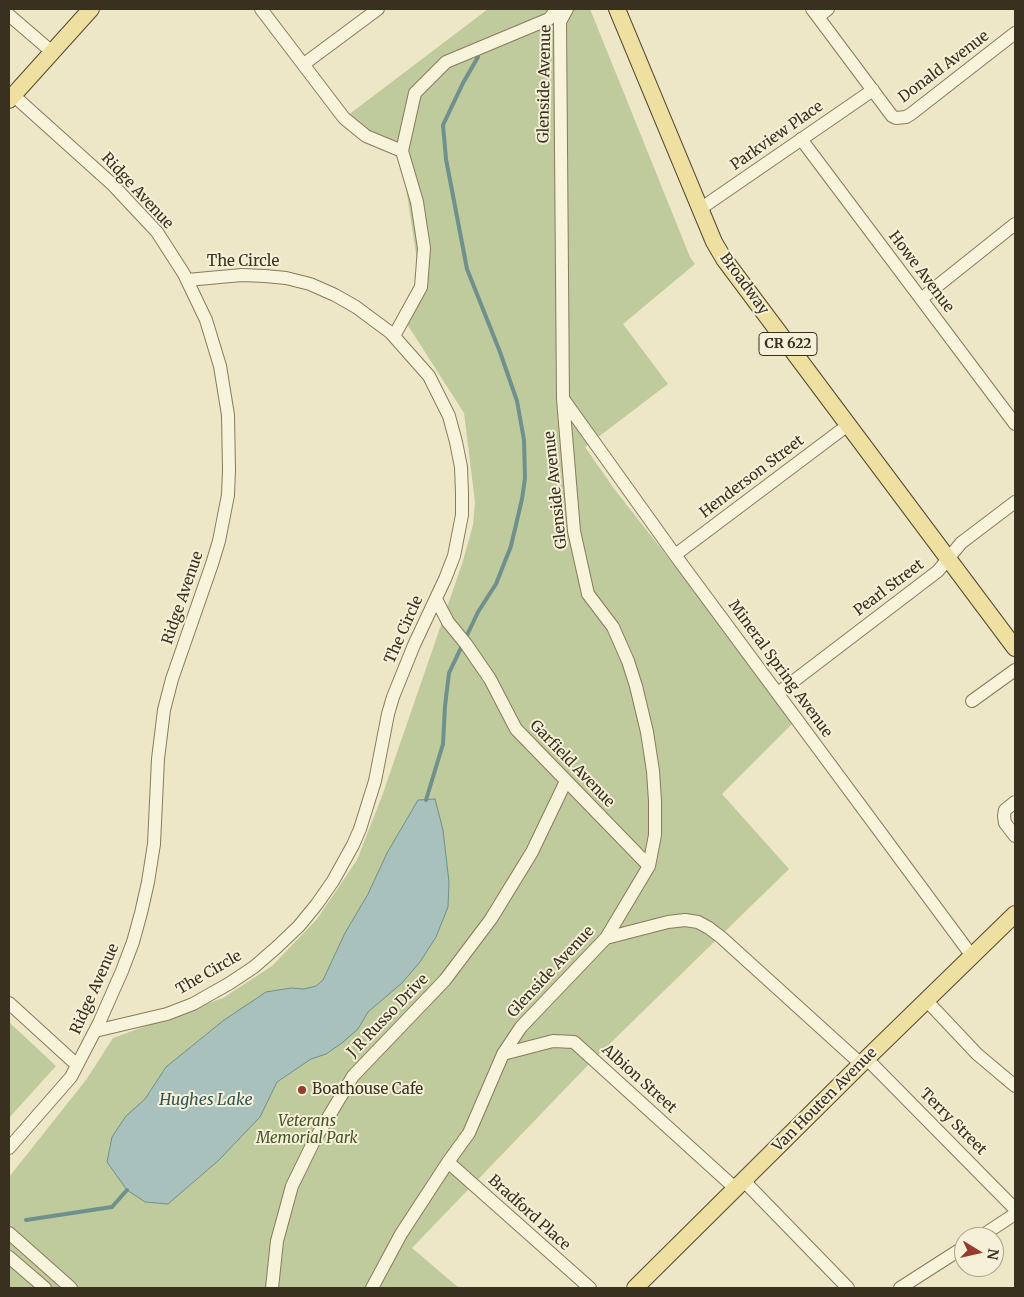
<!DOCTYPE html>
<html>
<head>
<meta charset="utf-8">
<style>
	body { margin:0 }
	#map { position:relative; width:1024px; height:1297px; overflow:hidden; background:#ede7c8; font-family:Merriweather,serif }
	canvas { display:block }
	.frame { position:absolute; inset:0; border:10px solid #393020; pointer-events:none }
	.north { position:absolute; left:954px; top:1227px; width:50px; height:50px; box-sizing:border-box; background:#f5f0d7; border:1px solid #aaa38e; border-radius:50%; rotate:99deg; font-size:14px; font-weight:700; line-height:20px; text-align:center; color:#393020 }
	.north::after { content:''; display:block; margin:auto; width:18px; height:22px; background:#953c2f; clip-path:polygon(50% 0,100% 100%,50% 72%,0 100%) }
</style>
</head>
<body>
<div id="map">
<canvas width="1024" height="1297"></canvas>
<div class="frame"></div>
<div class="north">N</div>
</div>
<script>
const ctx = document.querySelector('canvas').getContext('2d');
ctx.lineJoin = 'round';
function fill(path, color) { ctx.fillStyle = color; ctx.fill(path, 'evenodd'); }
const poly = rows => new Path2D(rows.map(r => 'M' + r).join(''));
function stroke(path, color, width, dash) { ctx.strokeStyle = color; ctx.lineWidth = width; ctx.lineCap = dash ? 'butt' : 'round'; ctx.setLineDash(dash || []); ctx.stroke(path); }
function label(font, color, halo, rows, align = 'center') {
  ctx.font = font + ' Merriweather,serif'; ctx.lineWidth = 4; ctx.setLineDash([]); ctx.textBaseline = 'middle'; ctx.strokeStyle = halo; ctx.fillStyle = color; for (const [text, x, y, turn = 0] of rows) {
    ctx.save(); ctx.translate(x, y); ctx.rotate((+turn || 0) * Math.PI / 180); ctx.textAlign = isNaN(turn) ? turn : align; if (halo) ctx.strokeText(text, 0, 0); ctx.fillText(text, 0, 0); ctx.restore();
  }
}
fill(poly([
	[488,9,590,9,690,257,695,264,623,324,668,384,585,447,615,490,796,720,722,794,789,869,591,1062,412,1248,459,1288,9,1288,9,1177,86,1080,113,1038,223,998,272,966,317,919,357,860,382,796,462,564,473,525,475,502,464,413,407,324,420,280,400,148,343,119],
	[9,1022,56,1066,9,1118]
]), '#bfcb9c');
const water = poly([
	[435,799,443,830,449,882,448,907,436,937,420,962,402,983,368,1012,358,1029,342,1043,326,1054,311,1059,277,1082,260,1117,219,1160,168,1204,145,1202,127,1190,107,1162,112,1137,126,1116,145,1099,166,1067,224,1020,266,992,291,988,304,989,316,986,323,980,345,933,368,894,387,853,418,800,435,799]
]);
fill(water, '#a8c1bd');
stroke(water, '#6f908c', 1);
stroke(poly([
	[426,800,443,744,445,706,449,673,478,612,496,584,511,546,522,499,525,478,524,440,517,401,500,352,467,269,446,159,443,125,463,83,478,57],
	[26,1220,112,1207,127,1190]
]), '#6f908c', 4);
const minor = poly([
	[261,9,344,118,366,136,402,151],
	[812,9,892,116,896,118,906,117,911,114,1015,33],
	[9,15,52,52],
	[818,17,828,9],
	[304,64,378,9],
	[801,139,1015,424],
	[700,209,873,90],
	[921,299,1015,224],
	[394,336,421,287,424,248,417,202,402,151,415,93,446,62,549,19,557,9],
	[564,400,675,555,972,956],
	[675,555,848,425],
	[436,599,448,622,466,644,490,679,516,729,649,866],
	[778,693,938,571,961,543,1015,502],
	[972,701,1015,670],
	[1015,802,1005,810,1004,816,1005,823,1015,836],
	[606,938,668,922,685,920,698,922,709,928,722,938,861,1064],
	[926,1000,977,1054,1015,1086],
	[9,1003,77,1065],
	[95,1031,167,1014,193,1004,230,983,254,967,277,947,299,926,317,904,333,881,353,845,360,829,375,781,388,714,393,697,414,645,445,579,454,556,462,515,462,493,461,467,456,442,449,416,429,376,391,333,356,307,335,295,310,284,286,278,265,276,242,275,187,280],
	[503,1054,553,1041,574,1042,736,1189],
	[867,1059,1015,1209],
	[9,1148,71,1077,99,1023,122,971,133,942,141,913,148,882,154,844,158,759,164,710,172,679,212,564,219,541,228,495,229,470,228,415,220,366,206,320,184,274,157,232,112,184,13,95],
	[448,1162,590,1288],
	[744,1181,848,1288],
	[9,1233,71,1288],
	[980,1237,1015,1214],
	[9,1257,45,1288],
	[272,1288,277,1241,292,1186,314,1141,353,1076,445,980,491,919,532,852,566,781],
	[372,1288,401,1234,448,1162,469,1133,503,1054,521,1027,606,938,649,866,655,835,655,801,653,771,647,732,636,686,628,661,613,627,588,594,574,531,563,399,560,22,567,9],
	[900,1288,964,1247]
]);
const major = poly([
	[617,9,714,242,724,259,1015,648],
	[9,100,91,9],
	[635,1288,861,1064,1015,914]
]);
stroke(minor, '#887a5d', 14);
stroke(major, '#574831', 18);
stroke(minor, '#f8f3db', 12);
stroke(major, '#eee0a1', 16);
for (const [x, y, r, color] of [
	[302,1090,5,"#953c2f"]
]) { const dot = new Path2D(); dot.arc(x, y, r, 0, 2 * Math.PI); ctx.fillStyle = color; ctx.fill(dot); stroke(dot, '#f5f0d7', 2); }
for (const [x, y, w] of [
	[788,344,58]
]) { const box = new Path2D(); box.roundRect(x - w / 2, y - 11.5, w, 23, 4); ctx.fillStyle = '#f5f0d7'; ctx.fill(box); stroke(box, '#393020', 1); }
label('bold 14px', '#393020', null, [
	["CR 622",788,344]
]);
label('15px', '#393020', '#f5f0d7', [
	["Donald Avenue",944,67,-37],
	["Glenside Avenue",545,84,-89],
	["Parkview Place",777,136,-35],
	["Ridge Avenue",137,191,47],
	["The Circle",243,262],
	["Howe Avenue",921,272,53],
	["Broadway",744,284,54],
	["Henderson Street",752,477,-37],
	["Glenside Avenue",556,490,-96],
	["Pearl Street",889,588,-37],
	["Ridge Avenue",183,598,-71],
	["The Circle",404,630,-66],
	["Mineral Spring Avenue",780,669,54],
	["Garfield Avenue",572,764,46],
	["Glenside Avenue",551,972,-47],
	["The Circle",209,973,-30],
	["Ridge Avenue",95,989,-66],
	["J R Russo Drive",388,1016,-46],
	["Albion Street",639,1079,42],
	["Van Houten Avenue",825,1100,-45],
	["Terry Street",953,1122,45],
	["Bradford Place",529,1213,42]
]);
label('15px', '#393020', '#f5f0d7', [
	["Boathouse Cafe",312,1090]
], 'left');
label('italic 15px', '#445528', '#f5f0d7', [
	["Veterans",307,1122],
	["Memorial Park",307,1139]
]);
label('italic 16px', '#305658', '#f5f0d7', [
	["Hughes Lake",206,1100]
]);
</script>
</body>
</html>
